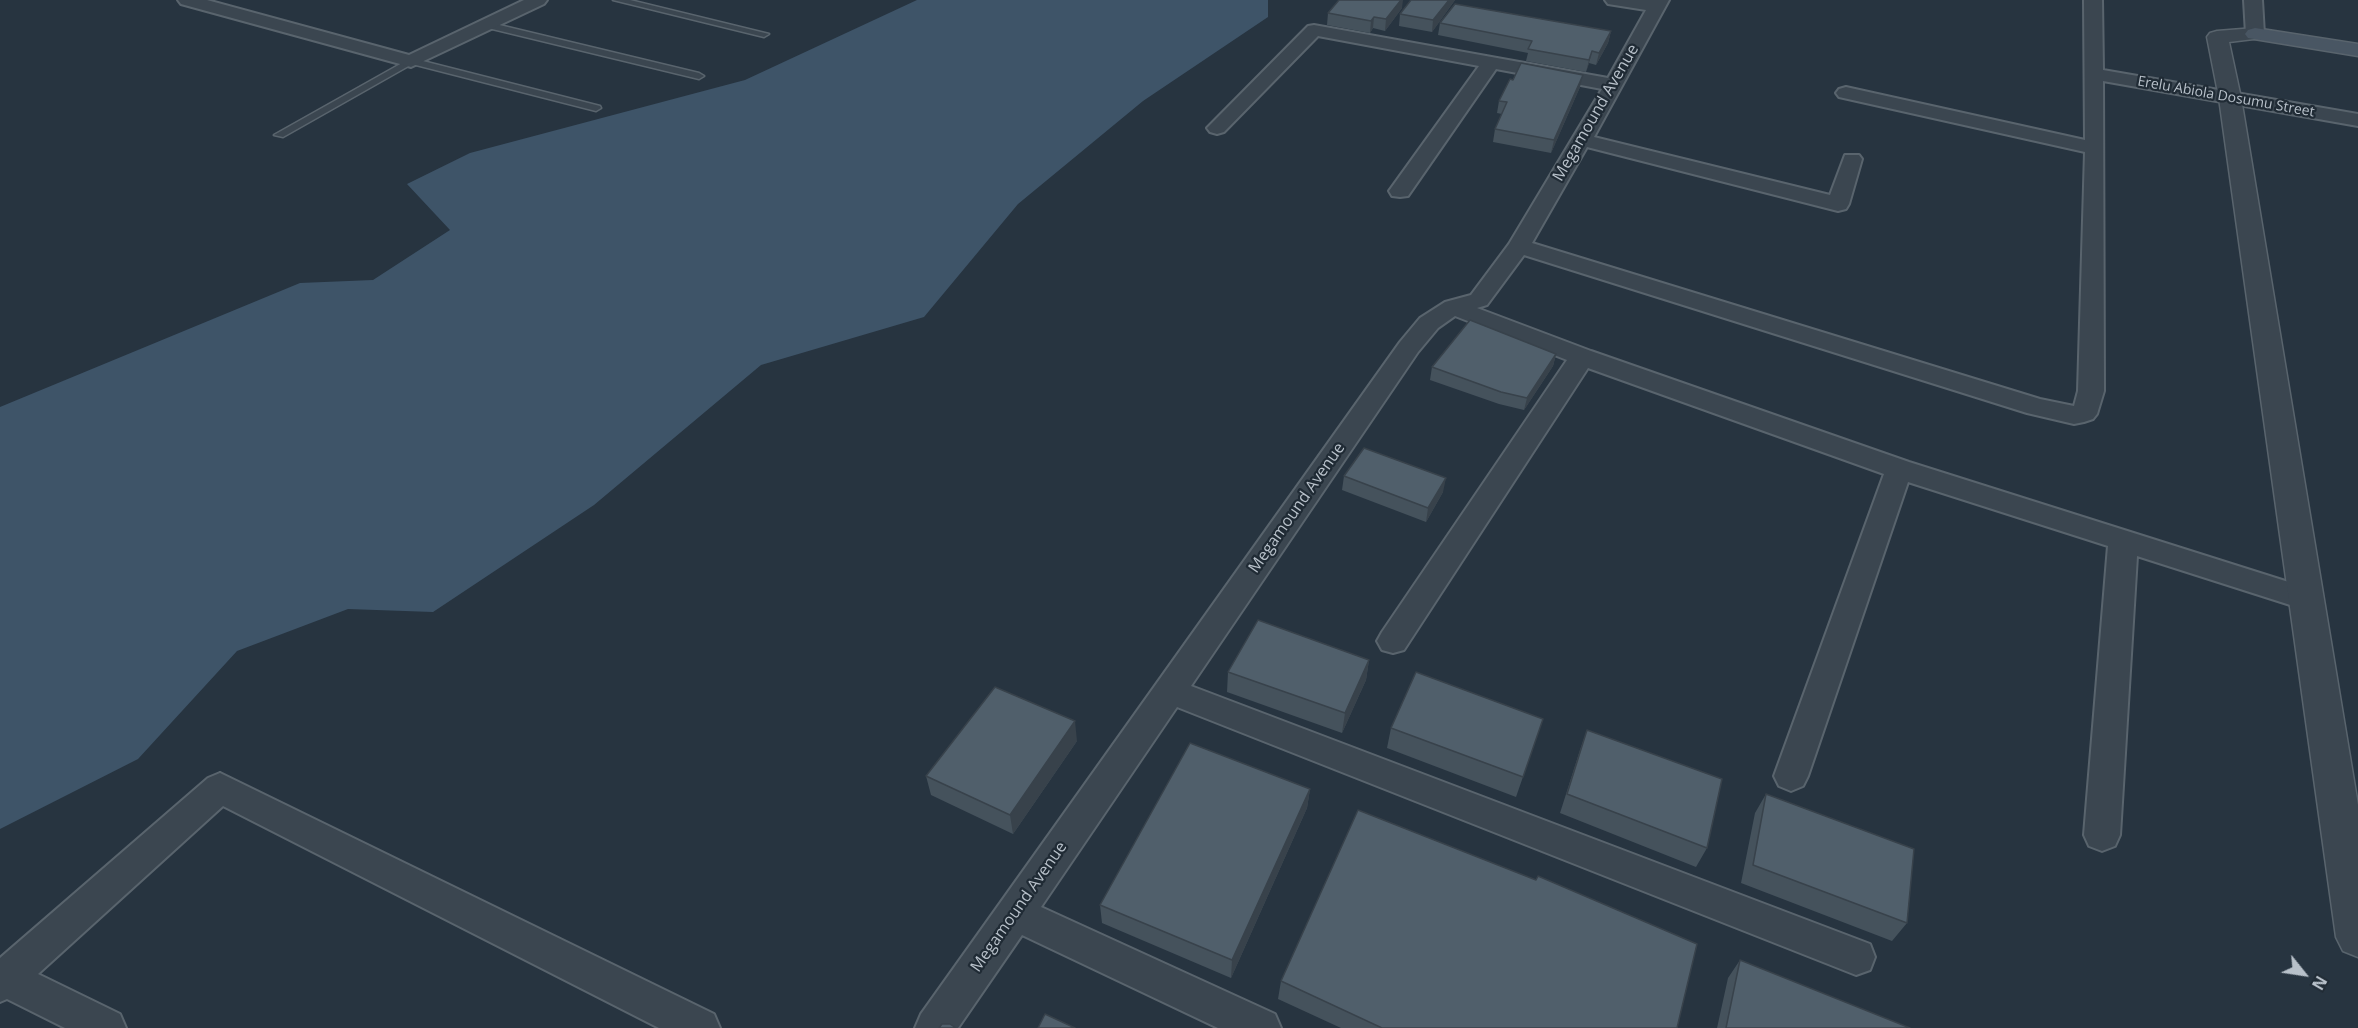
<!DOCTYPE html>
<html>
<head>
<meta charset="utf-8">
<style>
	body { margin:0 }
	#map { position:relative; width:2358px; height:1028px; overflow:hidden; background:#273440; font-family:"Open Sans",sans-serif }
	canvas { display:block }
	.north { position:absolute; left:2274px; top:944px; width:60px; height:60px; -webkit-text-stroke:4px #202b35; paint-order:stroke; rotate:120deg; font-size:16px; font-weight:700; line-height:24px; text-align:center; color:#b8c1ca }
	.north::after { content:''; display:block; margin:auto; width:21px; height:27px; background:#b8c1ca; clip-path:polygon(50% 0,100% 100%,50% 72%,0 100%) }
</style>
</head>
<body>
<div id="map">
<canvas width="2358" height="1028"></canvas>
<div class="north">N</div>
</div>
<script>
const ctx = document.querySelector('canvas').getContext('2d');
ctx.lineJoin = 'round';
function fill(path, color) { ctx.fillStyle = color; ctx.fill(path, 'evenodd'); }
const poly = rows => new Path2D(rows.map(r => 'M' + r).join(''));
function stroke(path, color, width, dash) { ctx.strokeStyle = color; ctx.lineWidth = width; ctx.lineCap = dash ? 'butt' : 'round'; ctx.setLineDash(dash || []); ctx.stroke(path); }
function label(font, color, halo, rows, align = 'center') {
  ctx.font = font + ' "Open Sans",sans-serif'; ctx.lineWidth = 4.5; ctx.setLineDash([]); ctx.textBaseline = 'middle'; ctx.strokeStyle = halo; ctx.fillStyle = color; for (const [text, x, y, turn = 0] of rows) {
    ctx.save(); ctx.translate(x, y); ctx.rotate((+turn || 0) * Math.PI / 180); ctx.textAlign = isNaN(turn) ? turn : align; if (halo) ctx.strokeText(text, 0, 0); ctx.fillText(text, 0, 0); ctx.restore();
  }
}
fill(poly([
	[917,0,1268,0,1268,17,1143,101,1018,204,924,317,761,365,594,505,433,612,348,609,237,651,138,759,0,829,0,407,300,283,373,280,450,230,407,184,470,153,745,80]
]), '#3e5468');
const service = poly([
	[613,0,630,0,769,34,764,37,613,0],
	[487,22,699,73,704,76,699,79,484,27,484,23,487,22],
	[411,58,600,106,601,108,596,111,412,64,283,137,274,135,411,58]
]);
const minor = poly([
	[178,0,207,0,409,55,524,0,547,0,544,4,411,67,181,4,178,0],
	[1605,0,1669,0,1594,137,1830,195,1845,155,1859,155,1862,159,1849,204,1846,209,1838,211,1587,147,1532,243,2040,399,2074,406,2078,391,2085,152,1839,97,1836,93,1839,89,1846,87,2085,140,2084,0,2102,0,2103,70,2358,114,2358,126,2103,81,2104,391,2097,414,2093,419,2084,422,2074,424,2027,413,1524,255,1487,305,1477,308,1591,351,1909,462,2317,591,2321,599,2317,607,2306,610,2137,556,2120,835,2115,846,2102,851,2089,846,2084,835,2108,546,1908,482,1808,776,1803,786,1791,791,1779,786,1774,776,1884,474,1588,368,1404,650,1393,653,1382,650,1377,641,1382,632,1567,360,1455,316,1438,328,1418,352,1191,686,1870,944,1875,957,1870,970,1856,975,1177,707,1041,907,1275,1014,1281,1028,1218,1028,1022,935,958,1028,915,1028,921,1014,1400,342,1420,318,1445,302,1471,295,1509,244,1602,89,1496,69,1408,196,1400,197,1392,196,1389,191,1479,66,1318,36,1224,132,1217,134,1210,132,1207,128,1308,26,1314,25,1608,78,1646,10,1608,4,1605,0],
	[2244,0,2262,0,2264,34,2261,38,2249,38,2246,34,2244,0],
	[220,773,714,1014,720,1028,659,1028,223,806,38,974,120,1014,126,1028,65,1028,7,999,0,1002,0,958,208,778,220,773]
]);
const tertiary = poly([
	[2255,28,2262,30,2265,34,2262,38,2229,42,2241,98,2358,805,2358,957,2343,951,2336,937,2219,98,2207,37,2210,33,2217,31,2255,28]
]);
const secondary = poly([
	[2255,28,2358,44,2358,56,2248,38,2245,34,2248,30,2255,28]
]);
stroke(service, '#59646d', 3);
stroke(minor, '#59646d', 4);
stroke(tertiary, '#59646d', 3);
stroke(secondary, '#59646d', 3);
fill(service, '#3b4650');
fill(minor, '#3b4650');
fill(tertiary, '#3b4650');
fill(secondary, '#495663');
fill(poly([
	[1411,0,1455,0,1432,32,1399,26,1400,14],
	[1402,8,1385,31,1373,28,1370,33,1327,25,1328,13],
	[1440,23,1611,31,1608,43,1596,65,1589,63,1586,72,1526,61,1528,53,1438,35],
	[1580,87,1551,153,1493,142,1495,129,1502,114,1497,113,1499,101],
	[1556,354,1553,366,1524,410,1499,404,1430,380,1432,367],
	[1344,476,1443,492,1426,522,1342,490],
	[1369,660,1366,680,1342,733,1227,692,1228,672],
	[1543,719,1516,797,1387,748,1391,728],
	[1587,730,1707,848,1696,867,1560,813,1580,750],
	[1077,741,1013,834,931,795,926,776],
	[1310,789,1307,808,1231,978,1102,923,1100,905],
	[1766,794,1907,923,1892,941,1741,883,1755,813],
	[1740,960,1910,1028,1717,1028,1728,978],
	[1281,981,1677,1028,1341,1028,1278,999]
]), '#45525c');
fill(poly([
	[1401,0,1403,0,1402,8,1385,31,1386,19],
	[1449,0,1455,0,1432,32,1433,20],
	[1374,17,1373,28,1370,33,1371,21],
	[1611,31,1608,43,1596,65,1599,53],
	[1592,51,1589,63,1586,72,1589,60],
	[1583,75,1580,87,1551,153,1554,140],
	[1556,354,1553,366,1524,410,1527,398],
	[1446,478,1443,492,1426,522,1428,508],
	[1369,660,1366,680,1342,733,1345,713],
	[1075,721,1077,741,1013,834,1010,815],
	[1310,789,1307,808,1231,978,1232,960]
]), '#38424b');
const building = poly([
	[1339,0,1401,0,1386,19,1374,17,1371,21,1328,13,1339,0],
	[1411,0,1449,0,1433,20,1400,14,1411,0],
	[1455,4,1611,31,1599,53,1592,51,1589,60,1528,49,1532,41,1440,23,1455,4],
	[1521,63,1583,75,1554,140,1495,129,1507,102,1499,101,1510,79,1513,80,1521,63],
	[1470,320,1556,354,1527,398,1501,392,1432,367,1470,320],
	[1364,448,1446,478,1428,508,1344,476,1364,448],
	[1258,620,1369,660,1345,713,1228,672,1258,620],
	[1416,672,1543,719,1523,777,1391,728,1416,672],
	[995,687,1075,721,1010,815,926,776,995,687],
	[1587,730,1722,779,1707,848,1567,794,1587,730],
	[1190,743,1310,789,1232,960,1100,905,1190,743],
	[1766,794,1914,849,1907,923,1753,865,1766,794],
	[1358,810,1536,880,1538,876,1697,944,1677,1028,1382,1028,1281,981,1358,810],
	[1740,960,1910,1028,1726,1028,1740,960],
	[1045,1014,1075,1028,1038,1028,1045,1014],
	[942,1024,950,1024,956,1028,939,1028,942,1024]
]);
fill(building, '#505f6b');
stroke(building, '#38424b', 1.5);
label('14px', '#b8c1ca', '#202b35', [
	["Erelu Abiola Dosumu Street",2226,97,10]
]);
label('16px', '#b8c1ca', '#202b35', [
	["Megamound Avenue",1596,113,-60],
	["Megamound Avenue",1297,508,-55],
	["Megamound Avenue",1019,907,-55]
]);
</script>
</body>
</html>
